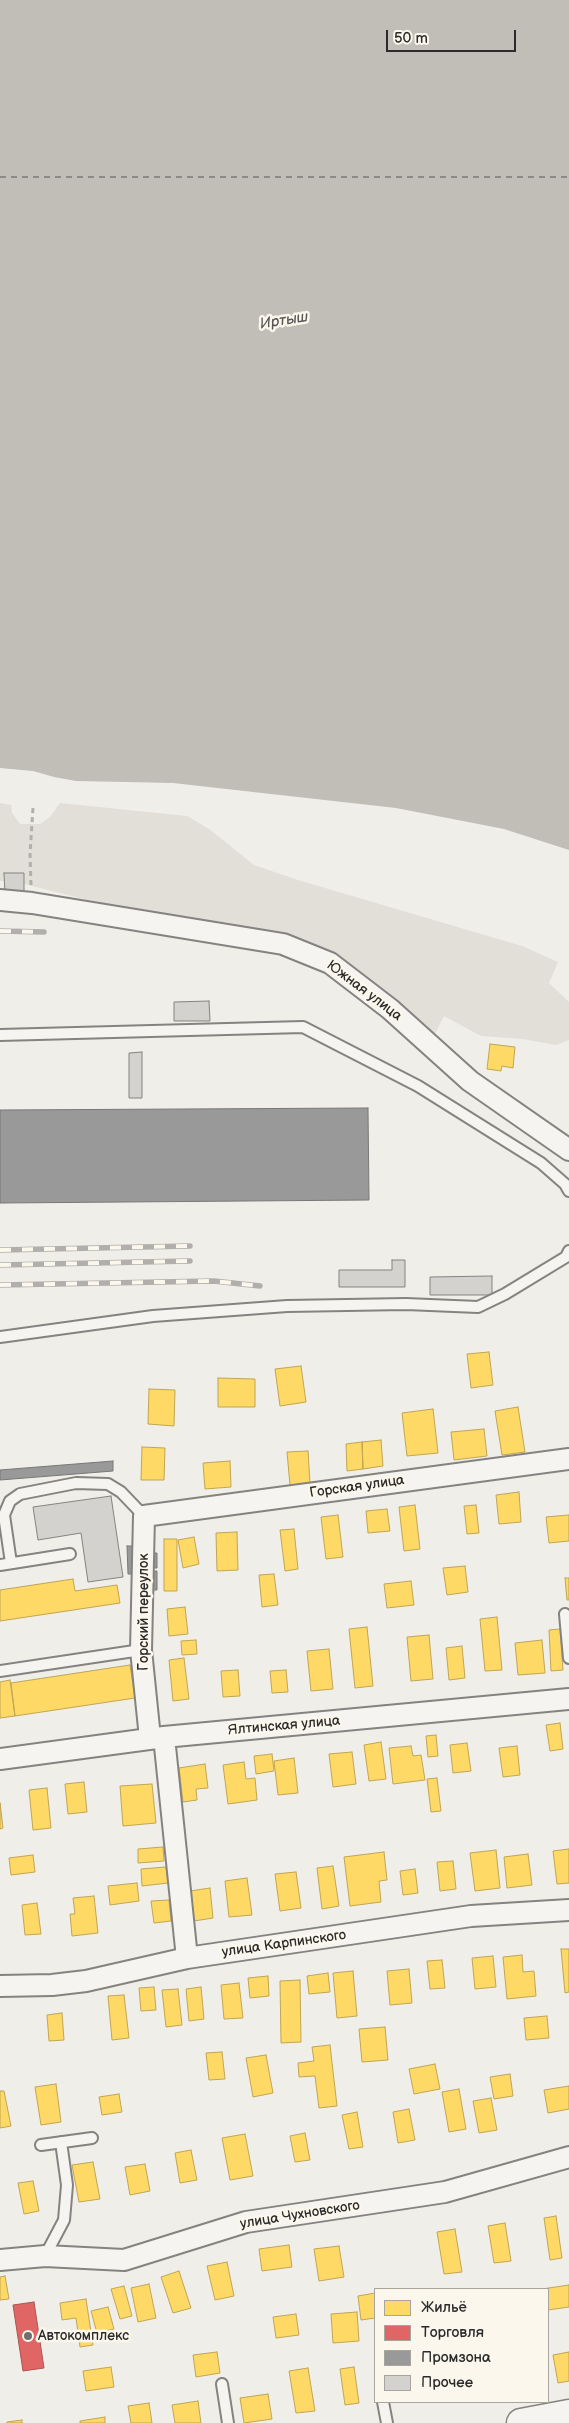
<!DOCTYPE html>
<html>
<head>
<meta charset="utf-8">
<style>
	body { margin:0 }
	#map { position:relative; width:569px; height:2423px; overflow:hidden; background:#f0eee8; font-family:"Balsamiq Sans",sans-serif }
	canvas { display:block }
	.legend { position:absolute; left:374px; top:2288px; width:175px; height:115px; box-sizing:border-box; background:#fbf7ec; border:1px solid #a8a59f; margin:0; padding:6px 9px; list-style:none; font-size:15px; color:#2b2b2b }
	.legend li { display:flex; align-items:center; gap:10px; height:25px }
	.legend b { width:25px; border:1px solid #a8a59f }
	.scale { position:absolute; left:386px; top:30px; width:130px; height:22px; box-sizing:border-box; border:2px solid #2b2b2b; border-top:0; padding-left:6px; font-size:15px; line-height:18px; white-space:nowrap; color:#2b2b2b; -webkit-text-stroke:4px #fbf7ec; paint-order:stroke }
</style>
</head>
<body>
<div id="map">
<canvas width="569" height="2423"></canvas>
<ul class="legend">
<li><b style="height:14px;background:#ffd966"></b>Жильё</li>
<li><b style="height:14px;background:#e06666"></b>Торговля</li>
<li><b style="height:14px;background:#999"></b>Промзона</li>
<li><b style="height:14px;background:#d4d2ce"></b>Прочее</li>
</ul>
<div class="scale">50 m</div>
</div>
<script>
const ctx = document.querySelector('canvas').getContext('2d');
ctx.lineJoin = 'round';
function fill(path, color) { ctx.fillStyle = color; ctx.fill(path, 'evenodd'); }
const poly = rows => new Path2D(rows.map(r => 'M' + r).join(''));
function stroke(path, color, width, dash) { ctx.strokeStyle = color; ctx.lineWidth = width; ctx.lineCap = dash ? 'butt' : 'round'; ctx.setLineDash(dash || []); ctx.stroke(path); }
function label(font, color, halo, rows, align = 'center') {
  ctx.font = font + ' "Balsamiq Sans",sans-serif'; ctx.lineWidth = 5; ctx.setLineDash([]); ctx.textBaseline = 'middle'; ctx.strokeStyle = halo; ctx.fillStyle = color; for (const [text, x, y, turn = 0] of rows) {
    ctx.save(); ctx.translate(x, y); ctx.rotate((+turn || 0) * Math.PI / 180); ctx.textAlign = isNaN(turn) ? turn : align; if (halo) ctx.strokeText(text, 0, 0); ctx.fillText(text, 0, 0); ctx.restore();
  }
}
fill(poly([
	[0,803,11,805,12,813,20,824,40,824,50,817,60,803,187,816,209,829,254,865,298,880,522,946,558,962,549,983,569,1002,569,1040,556,1045,523,1039,481,1036,444,1016,434,1036,326,955,171,921,24,884,24,873,5,873,4,881,0,881]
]), '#e1dfd7');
fill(poly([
	[0,0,569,0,569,850,504,829,396,808,173,783,76,781,54,777,33,771,0,768]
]), '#c0beb7');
const homes = poly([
	[490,1044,515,1047,513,1068,502,1066,501,1071,487,1069,490,1044],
	[489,1352,493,1385,471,1388,467,1354,489,1352],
	[301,1366,306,1402,280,1406,275,1369,301,1366],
	[218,1378,255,1379,255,1407,218,1407,218,1378],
	[149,1389,175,1390,174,1426,148,1424,149,1389],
	[518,1407,525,1452,502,1455,495,1411,518,1407],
	[433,1409,438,1453,407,1456,402,1413,433,1409],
	[484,1429,487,1456,454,1460,451,1432,484,1429],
	[381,1440,383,1466,363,1469,362,1442,381,1440],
	[362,1442,363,1469,347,1471,346,1444,362,1442],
	[142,1447,165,1448,164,1480,141,1480,142,1447],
	[308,1451,310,1483,290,1485,287,1452,308,1451],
	[230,1461,231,1487,205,1489,203,1463,230,1461],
	[519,1492,521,1522,499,1524,496,1495,519,1492],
	[415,1505,420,1549,404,1551,399,1507,415,1505],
	[476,1505,479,1533,467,1534,464,1506,476,1505],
	[387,1509,390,1531,368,1533,366,1511,387,1509],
	[338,1515,343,1557,326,1559,321,1517,338,1515],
	[569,1515,569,1541,549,1543,546,1517,569,1515],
	[294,1529,298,1569,285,1571,280,1530,294,1529],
	[237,1532,238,1570,217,1571,216,1533,237,1532],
	[194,1537,199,1564,183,1568,178,1540,194,1537],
	[164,1539,177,1539,177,1591,164,1591,164,1539],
	[465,1566,468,1592,447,1595,443,1568,465,1566],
	[274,1574,278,1605,262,1607,259,1575,274,1574],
	[565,1578,569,1578,569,1600,567,1600,565,1578],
	[73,1579,75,1591,117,1585,120,1603,0,1621,0,1590,73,1579],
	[411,1581,414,1605,387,1608,384,1584,411,1581],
	[185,1607,188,1634,169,1636,167,1609,185,1607],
	[497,1617,502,1670,485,1671,480,1619,497,1617],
	[367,1627,373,1686,355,1688,349,1629,367,1627],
	[560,1629,563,1670,551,1671,549,1630,560,1629],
	[429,1635,433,1679,411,1681,407,1637,429,1635],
	[196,1640,197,1654,182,1655,181,1641,196,1640],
	[542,1640,545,1673,518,1675,515,1643,542,1640],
	[462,1646,465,1678,449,1680,446,1648,462,1646],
	[329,1649,333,1689,311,1691,307,1651,329,1649],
	[184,1658,189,1699,173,1701,169,1660,184,1658],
	[130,1665,135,1698,15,1716,11,1683,130,1665],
	[238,1670,240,1696,223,1697,221,1671,238,1670],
	[286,1670,288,1692,272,1693,270,1671,286,1670],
	[10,1680,15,1716,0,1718,0,1682,10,1680],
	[560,1723,563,1749,550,1751,546,1725,560,1723],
	[436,1735,438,1756,428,1757,426,1736,436,1735],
	[381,1742,386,1779,369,1781,364,1745,381,1742],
	[467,1743,471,1771,453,1773,450,1745,467,1743],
	[411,1746,413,1756,421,1755,425,1780,393,1784,389,1748,411,1746],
	[517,1746,520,1775,503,1777,499,1748,517,1746],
	[352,1752,356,1784,333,1787,329,1754,352,1752],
	[272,1754,274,1771,256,1774,254,1756,272,1754],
	[294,1758,298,1793,278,1795,274,1761,294,1758],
	[244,1762,246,1779,255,1778,257,1800,228,1804,223,1765,244,1762],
	[205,1764,208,1788,196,1789,197,1800,183,1802,179,1768,205,1764],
	[437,1778,441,1811,431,1812,427,1779,437,1778],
	[84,1782,87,1812,68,1814,65,1784,84,1782],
	[152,1784,156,1823,123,1826,120,1786,152,1784],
	[47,1788,51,1828,33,1830,29,1790,47,1788],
	[0,1803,3,1828,0,1829,0,1803],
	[163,1847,164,1861,138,1863,138,1849,163,1847],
	[569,1849,569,1883,557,1884,553,1851,569,1849],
	[496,1850,500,1888,475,1891,470,1853,496,1850],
	[384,1852,387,1880,379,1881,381,1902,350,1906,344,1857,384,1852],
	[528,1854,532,1885,507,1888,504,1857,528,1854],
	[33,1855,35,1872,11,1875,9,1858,33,1855],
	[453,1861,456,1889,440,1891,437,1862,453,1861],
	[333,1866,339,1906,322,1909,317,1868,333,1866],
	[166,1867,168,1883,142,1886,141,1869,166,1867],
	[415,1869,418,1893,403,1895,400,1871,415,1869],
	[296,1872,301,1908,280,1911,275,1874,296,1872],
	[247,1878,252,1915,229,1917,225,1881,247,1878],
	[137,1883,139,1901,110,1905,108,1886,137,1883],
	[210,1888,213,1918,194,1921,190,1891,210,1888],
	[94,1896,98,1933,72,1936,70,1914,75,1914,73,1898,94,1896],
	[169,1900,171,1921,154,1923,151,1901,169,1900],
	[37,1903,41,1934,25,1935,22,1905,37,1903],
	[561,1949,569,1949,569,1992,565,1993,561,1949],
	[522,1955,523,1972,534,1971,536,1996,507,1999,503,1957,522,1955],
	[493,1956,496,1987,475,1989,472,1958,493,1956],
	[442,1960,445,1988,430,1989,427,1961,442,1960],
	[409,1969,412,2003,390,2005,387,1971,409,1969],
	[353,1971,357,2016,337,2018,333,1973,353,1971],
	[328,1973,330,1992,309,1994,307,1976,328,1973],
	[268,1976,269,1996,250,1998,248,1978,268,1976],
	[300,1980,301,2042,281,2043,280,1981,300,1980],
	[239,1983,243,2018,224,2019,221,1985,239,1983],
	[154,1987,156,2010,141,2011,139,1988,154,1987],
	[201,1987,204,2019,189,2021,186,1989,201,1987],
	[178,1989,182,2025,166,2027,162,1990,178,1989],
	[124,1995,129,2038,112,2040,108,1996,124,1995],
	[62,2013,64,2040,49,2041,47,2015,62,2013],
	[547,2016,549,2038,526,2040,524,2018,547,2016],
	[385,2027,388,2060,362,2062,359,2029,385,2027],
	[330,2045,337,2106,319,2108,315,2076,299,2077,298,2063,314,2061,312,2047,330,2045],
	[222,2052,225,2079,209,2080,206,2053,222,2052],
	[266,2055,273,2093,253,2097,246,2058,266,2055],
	[435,2064,440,2089,414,2094,409,2069,435,2064],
	[510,2074,513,2096,494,2099,490,2077,510,2074],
	[56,2084,61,2122,41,2125,35,2087,56,2084],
	[569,2086,569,2109,548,2113,544,2090,569,2086],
	[459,2089,466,2129,449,2132,442,2092,459,2089],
	[0,2091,4,2091,11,2126,0,2128,0,2091],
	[119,2094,122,2112,102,2115,99,2097,119,2094],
	[491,2098,497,2130,479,2133,473,2101,491,2098],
	[409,2109,415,2140,398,2143,393,2112,409,2109],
	[357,2112,363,2147,349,2149,342,2115,357,2112],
	[305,2133,310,2160,295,2162,290,2136,305,2133],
	[245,2134,253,2176,230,2180,222,2138,245,2134],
	[191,2150,197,2180,180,2183,175,2153,191,2150],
	[93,2162,100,2199,79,2202,72,2165,93,2162],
	[145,2164,150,2191,130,2195,125,2167,145,2164],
	[33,2181,39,2211,24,2214,18,2183,33,2181],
	[556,2216,562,2258,550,2260,544,2218,556,2216],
	[505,2223,511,2261,494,2263,488,2226,505,2223],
	[455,2229,462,2272,444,2274,437,2232,455,2229],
	[289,2245,292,2267,262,2271,259,2249,289,2245],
	[339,2246,344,2277,319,2281,314,2249,339,2246],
	[227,2262,234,2296,215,2300,207,2266,227,2262],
	[179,2271,191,2308,173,2313,161,2277,179,2271],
	[5,2276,9,2299,0,2300,0,2277,5,2276],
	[149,2284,156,2318,138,2322,131,2288,149,2284],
	[569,2285,569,2307,548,2310,548,2289,542,2289,569,2285],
	[124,2286,132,2316,120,2319,111,2289,124,2286],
	[375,2293,375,2318,361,2320,358,2296,375,2293],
	[86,2299,93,2345,80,2347,76,2318,62,2320,60,2303,86,2299],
	[108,2307,114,2329,97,2333,91,2311,108,2307],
	[357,2312,359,2341,333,2343,331,2314,357,2312],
	[296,2314,299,2335,276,2338,273,2317,296,2314],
	[217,2352,220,2373,196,2377,193,2355,217,2352],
	[569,2352,569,2381,558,2383,553,2355,569,2352],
	[111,2367,114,2387,86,2391,83,2371,111,2367],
	[354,2367,359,2403,345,2405,340,2369,354,2367],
	[308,2368,315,2411,296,2413,289,2371,308,2368],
	[268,2394,272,2419,244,2423,240,2398,268,2394],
	[198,2401,201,2423,175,2423,172,2405,198,2401],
	[149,2403,152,2423,131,2423,128,2406,149,2403],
	[105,2417,105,2423,80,2423,80,2421,105,2417],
	[22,2420,22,2423,7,2423,7,2422,22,2420]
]);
fill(homes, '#ffd966');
stroke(homes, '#bfa554', 1);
const shops = poly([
	[34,2302,44,2368,23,2371,13,2305,34,2302]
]);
fill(shops, '#e06666');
stroke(shops, '#aa5454', 1);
const industry = poly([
	[368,1108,369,1200,0,1203,0,1110,368,1108],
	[113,1461,113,1471,0,1480,0,1470,113,1461],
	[127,1546,135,1546,136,1574,128,1574,127,1546],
	[150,1553,157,1553,157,1568,150,1568,150,1553],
	[150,1571,157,1571,157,1590,150,1590,150,1571]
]);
fill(industry, '#999');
stroke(industry, '#787878', 1);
stroke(poly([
	[0,177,569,177]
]), '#585755', 1, [6, 5]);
const building = poly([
	[4,873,24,873,24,894,5,894,4,873],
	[209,1001,210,1021,174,1021,174,1002,209,1001],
	[142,1052,142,1098,129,1098,129,1053,142,1052],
	[392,1260,405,1260,405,1287,339,1287,339,1270,392,1270,392,1260],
	[492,1276,492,1295,430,1295,430,1277,492,1276],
	[111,1496,123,1577,88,1582,81,1533,38,1540,33,1507,111,1496]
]);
fill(building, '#d4d2ce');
stroke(building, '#848380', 1);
const service = poly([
	[0,1035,303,1027,418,1086,541,1163,565,1184,569,1191],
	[0,1337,153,1316,287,1306,406,1304,478,1307,505,1294,566,1257,569,1251],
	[11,1563,4,1515,10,1501,20,1494,76,1483,108,1484,121,1492,144,1516],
	[0,1565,70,1554],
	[565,1614,569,1658],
	[0,1671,141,1650],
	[41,2145,92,2138],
	[45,2256,64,2220,67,2185,61,2142],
	[222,2384,228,2423],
	[383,2402,387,2423]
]);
const minor = poly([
	[0,900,32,903,283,944,330,963,390,1009,470,1081,569,1150],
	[164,1737,187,1958],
	[150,1738,141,1650,144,1516,569,1459],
	[0,1759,164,1737,569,1699],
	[0,1986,52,1985,86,1981,187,1958,471,1916,569,1910],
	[0,2260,45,2256,124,2260,246,2222,445,2192,569,2157]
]);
const primary = poly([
	[521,2423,569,2414]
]);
stroke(service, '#848380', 14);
stroke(minor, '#848380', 24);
stroke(primary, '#848380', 31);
stroke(poly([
	[31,885,30,854,33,808]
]), '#b0afac', 3, [5, 4]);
stroke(service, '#f5f4f0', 10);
stroke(minor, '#f5f4f0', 20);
stroke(primary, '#f5f4f0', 28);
const rail = poly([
	[0,931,44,932],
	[0,1250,190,1246],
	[0,1265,190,1261],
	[0,1285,214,1281,260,1286]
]);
stroke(rail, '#b0afac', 5.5);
stroke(rail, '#fbf7ec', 4, [11]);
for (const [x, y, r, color] of [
	[28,2336,5,"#706f6d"]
]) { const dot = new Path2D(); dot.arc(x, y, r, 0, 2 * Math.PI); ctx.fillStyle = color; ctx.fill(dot); stroke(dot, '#fbf7ec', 2); }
label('14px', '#2b2b2b', '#fbf7ec', [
	["Южная улица",364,991,37],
	["Горская улица",357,1487,-8],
	["Горский переулок",144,1612,-90],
	["Ялтинская улица",284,1726,-5],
	["улица Карпинского",284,1944,-8],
	["улица Чухновского",300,2215,-9]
]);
label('14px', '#2b2b2b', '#fbf7ec', [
	["Автокомплекс",38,2336]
], 'left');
label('italic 15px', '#585755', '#fbf7ec', [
	["Иртыш",284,321,-9]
]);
</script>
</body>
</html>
